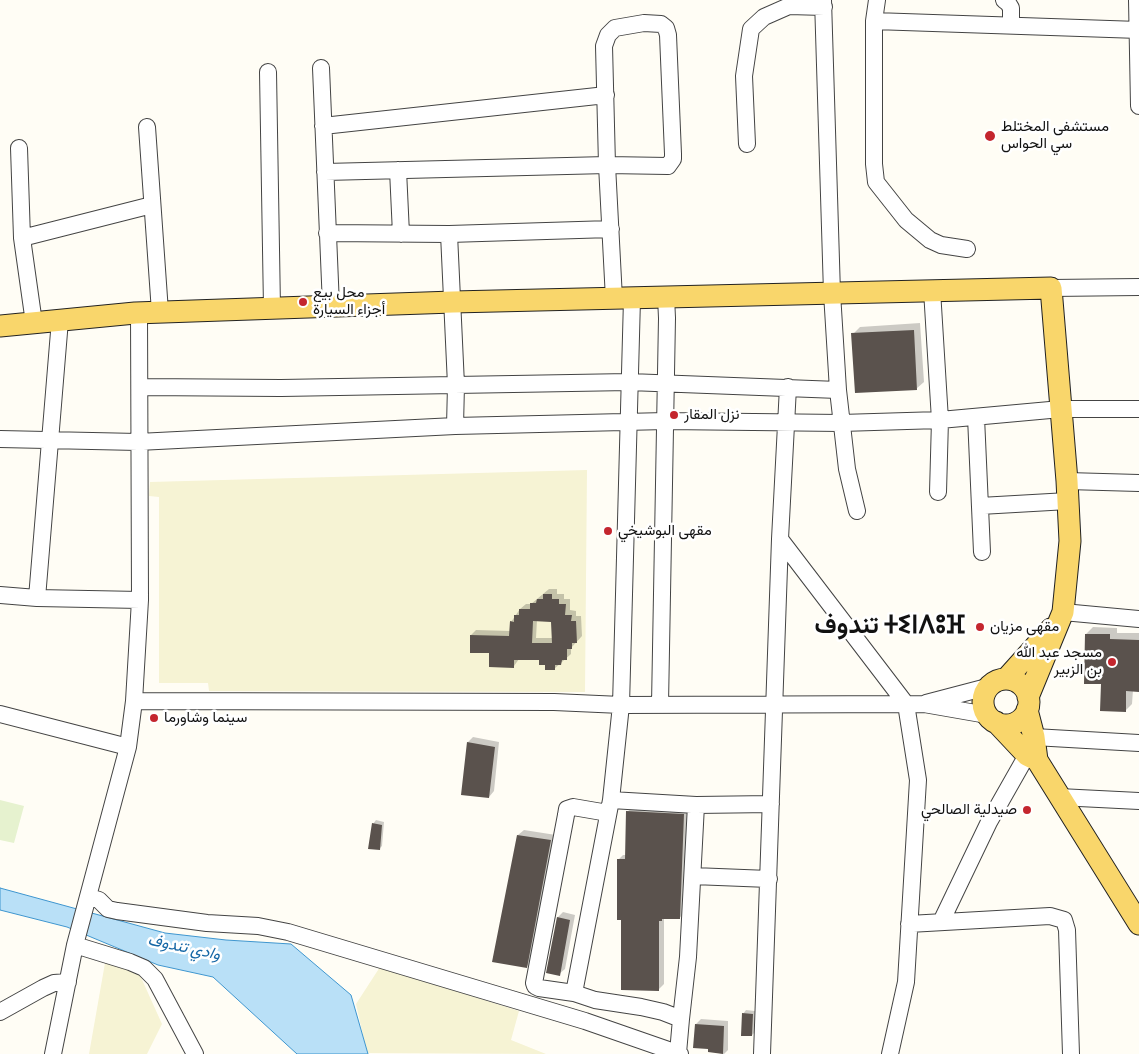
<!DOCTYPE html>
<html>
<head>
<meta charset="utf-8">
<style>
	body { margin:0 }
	canvas { display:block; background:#fffdf5 }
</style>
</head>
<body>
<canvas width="1139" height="1054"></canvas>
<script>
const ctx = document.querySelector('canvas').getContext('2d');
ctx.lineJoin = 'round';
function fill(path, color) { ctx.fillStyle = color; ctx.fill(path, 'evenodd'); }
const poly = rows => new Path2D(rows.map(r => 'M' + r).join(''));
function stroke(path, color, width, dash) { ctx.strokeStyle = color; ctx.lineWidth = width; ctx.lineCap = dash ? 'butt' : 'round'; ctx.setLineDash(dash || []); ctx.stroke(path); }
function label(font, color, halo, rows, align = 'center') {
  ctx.font = font + ' "Source Serif 4",Vazirmatn,"Noto Sans Tifinagh",serif'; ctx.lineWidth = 5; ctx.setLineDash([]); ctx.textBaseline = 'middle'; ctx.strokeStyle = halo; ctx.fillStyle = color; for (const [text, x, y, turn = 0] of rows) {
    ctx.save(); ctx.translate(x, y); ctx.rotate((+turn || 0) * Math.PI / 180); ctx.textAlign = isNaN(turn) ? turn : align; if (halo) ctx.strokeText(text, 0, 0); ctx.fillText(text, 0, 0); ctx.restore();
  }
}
fill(poly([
	[587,470,585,692,209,691,208,683,159,683,159,497,149,496,150,482],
	[105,963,139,973,162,1024,147,1054,89,1054],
	[380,967,519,1011,511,1040,546,1054,367,1053,356,1004]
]), '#f6f3d4');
fill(poly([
	[0,800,24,806,14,843,0,840]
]), '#e6f2cf');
const water = poly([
	[0,888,165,933,226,940,291,944,351,995,368,1054,297,1054,213,977,158,965,67,927,0,910,0,888]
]);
fill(water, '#b9e0f7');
stroke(water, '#3f96cf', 1);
fill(poly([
	[920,323,924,382,916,389,853,334,860,327],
	[549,589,557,589,557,594,564,594,564,599,570,599,570,610,576,611,576,616,581,616,582,636,571,648,571,654,554,669,540,659,519,659,514,666,491,652,471,635,476,630,511,631,511,622,520,609,526,604,531,604],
	[537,620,552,621,553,638,536,638],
	[1093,627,1117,628,1117,633,1139,633,1139,690,1133,690,1132,704,1125,711,1102,683,1086,634],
	[473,737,499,742,494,791,489,797,468,742],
	[633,807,688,810,685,913,679,918,664,918,664,984,658,990,623,919,618,860,623,855,627,855,627,812],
	[376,820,384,822,382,846,379,849,373,824],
	[524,830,556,835,531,962,526,967,518,835],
	[563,912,575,915,565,969,559,974,558,917],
	[746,1010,755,1011,755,1032,752,1035,743,1014],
	[701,1019,728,1021,728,1050,724,1054,709,1051,696,1024]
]), '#0003');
fill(poly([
	[914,330,917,390,855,393,851,333],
	[543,594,552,594,552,599,559,599,559,604,566,604,565,615,572,615,571,621,576,621,577,643,572,643,572,649,567,649,567,660,562,660,561,665,555,665,555,670,545,670,545,665,539,665,539,660,514,660,514,668,489,667,489,653,470,653,470,635,509,636,510,621,514,622,514,615,519,615,519,609,530,609,530,603,536,603,537,599,543,599],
	[533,621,551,622,552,643,532,643],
	[1085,634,1110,634,1110,639,1139,640,1139,692,1126,691,1126,712,1100,711,1101,684,1084,684],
	[467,742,495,747,489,798,461,795],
	[626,811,684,814,680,919,662,919,662,921,659,921,659,991,621,990,621,920,617,920,617,859,625,859],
	[372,823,382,825,380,850,368,849],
	[517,835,551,840,527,968,492,962],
	[557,917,570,920,560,976,546,973],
	[742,1013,753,1014,752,1036,741,1036],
	[695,1024,724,1026,723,1054,708,1052,708,1049,693,1048]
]), '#5a524d');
const minor = poly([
	[823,0,832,293,838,390,847,469,857,511],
	[877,0,874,21,874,164,876,182,906,220,930,240,941,245,967,249],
	[1004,0,1008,3,1011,8,1011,24],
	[1137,0,1139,106],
	[874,21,1139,30],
	[321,68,331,306],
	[268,72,272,308],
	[323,126,606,95],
	[147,127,160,312],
	[747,144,744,76,751,29,764,17,789,6,824,7],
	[19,148,22,238,34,323],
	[398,170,401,234],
	[325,172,607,165,668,166,673,159,673,154,668,35,666,28,661,24,644,23,615,28,608,35,604,46,607,165,614,299],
	[327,233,449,234,611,229],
	[449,234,456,385,455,426],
	[22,238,152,205],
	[1051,288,1139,287],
	[932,290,940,420,938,492],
	[632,299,621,705,611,800,574,993,595,1000,641,1007,663,1012,681,1019,678,1053],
	[140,387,281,388,629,382,838,390],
	[976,417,982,552],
	[0,439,138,442,455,426,666,421,841,423,940,420,1061,409,1139,409],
	[1067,481,1139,483],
	[980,506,1068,501],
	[780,539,906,704,918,780,906,982,890,1054],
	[0,595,37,598,140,600],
	[37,598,60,320],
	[1063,612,1139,619],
	[134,701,554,702,621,705,924,704,987,715],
	[926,703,987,687],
	[660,704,667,318,666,297],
	[0,714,128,747],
	[1034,737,1139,743],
	[1059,797,1139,801],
	[611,800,696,805,771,804],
	[693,876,769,879],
	[89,897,99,900,108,909,117,911,207,923,258,926,288,932,585,1021,680,1054],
	[941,922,989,822,1027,755],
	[909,924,1050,916,1064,920,1067,930,1071,1054],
	[75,945,130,962,144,968,155,979,195,1054],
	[574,993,539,988,535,986,534,983,566,815,567,809,573,807,608,813],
	[0,1012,43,988,54,983,68,982],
	[681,1019,688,957,696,805],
	[53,1054,75,945,128,747,134,701,140,600,139,313],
	[762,1054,780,539,788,387]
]);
const major = poly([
	[0,326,135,313,453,302,1051,288,1067,481,1070,541,1063,612,1028,697],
	[1006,679,1051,629],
	'983 702a23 23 0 1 1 46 0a23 23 0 1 1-46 0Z',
	[1027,710,1034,737,1037,760],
	[996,722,1027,755,1037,760,1139,924]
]);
stroke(minor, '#444', 18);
stroke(major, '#222', 23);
stroke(minor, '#fff', 16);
stroke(major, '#f9d66b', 21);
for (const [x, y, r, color] of [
	[990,136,6,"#c4262e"],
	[303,302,5,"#c4262e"],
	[674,415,5,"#c4262e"],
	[608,531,5,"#c4262e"],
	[980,627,5,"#c4262e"],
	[1112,662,5,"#c4262e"],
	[154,718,5,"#c4262e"],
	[1027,810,5,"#c4262e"]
]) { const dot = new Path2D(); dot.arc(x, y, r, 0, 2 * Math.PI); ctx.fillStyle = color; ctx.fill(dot); stroke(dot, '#fff', 2); }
label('15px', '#111', '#fff', [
	["مستشفى المختلط",1001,127],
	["سي الحواس",1001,144],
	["محل بيع",313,293],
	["أجزاء السيارة",313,310],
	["نزل المقار",684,415],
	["مقهى البوشيخي",618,531],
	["مقهى مزيان",990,627],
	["مسجد عبد الله",1102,653,"right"],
	["بن الزبير",1102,670,"right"],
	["سينما وشاورما",164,718],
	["صيدلية الصالحي",1017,810,"right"]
], 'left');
label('italic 16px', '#1768a6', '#fff', [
	["وادي تندوف",184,948,12]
]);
label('bold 25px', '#111', '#fff', [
	["تندوف ⵜⵉⵏⴷⵓⴼ",890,627]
]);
</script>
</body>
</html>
